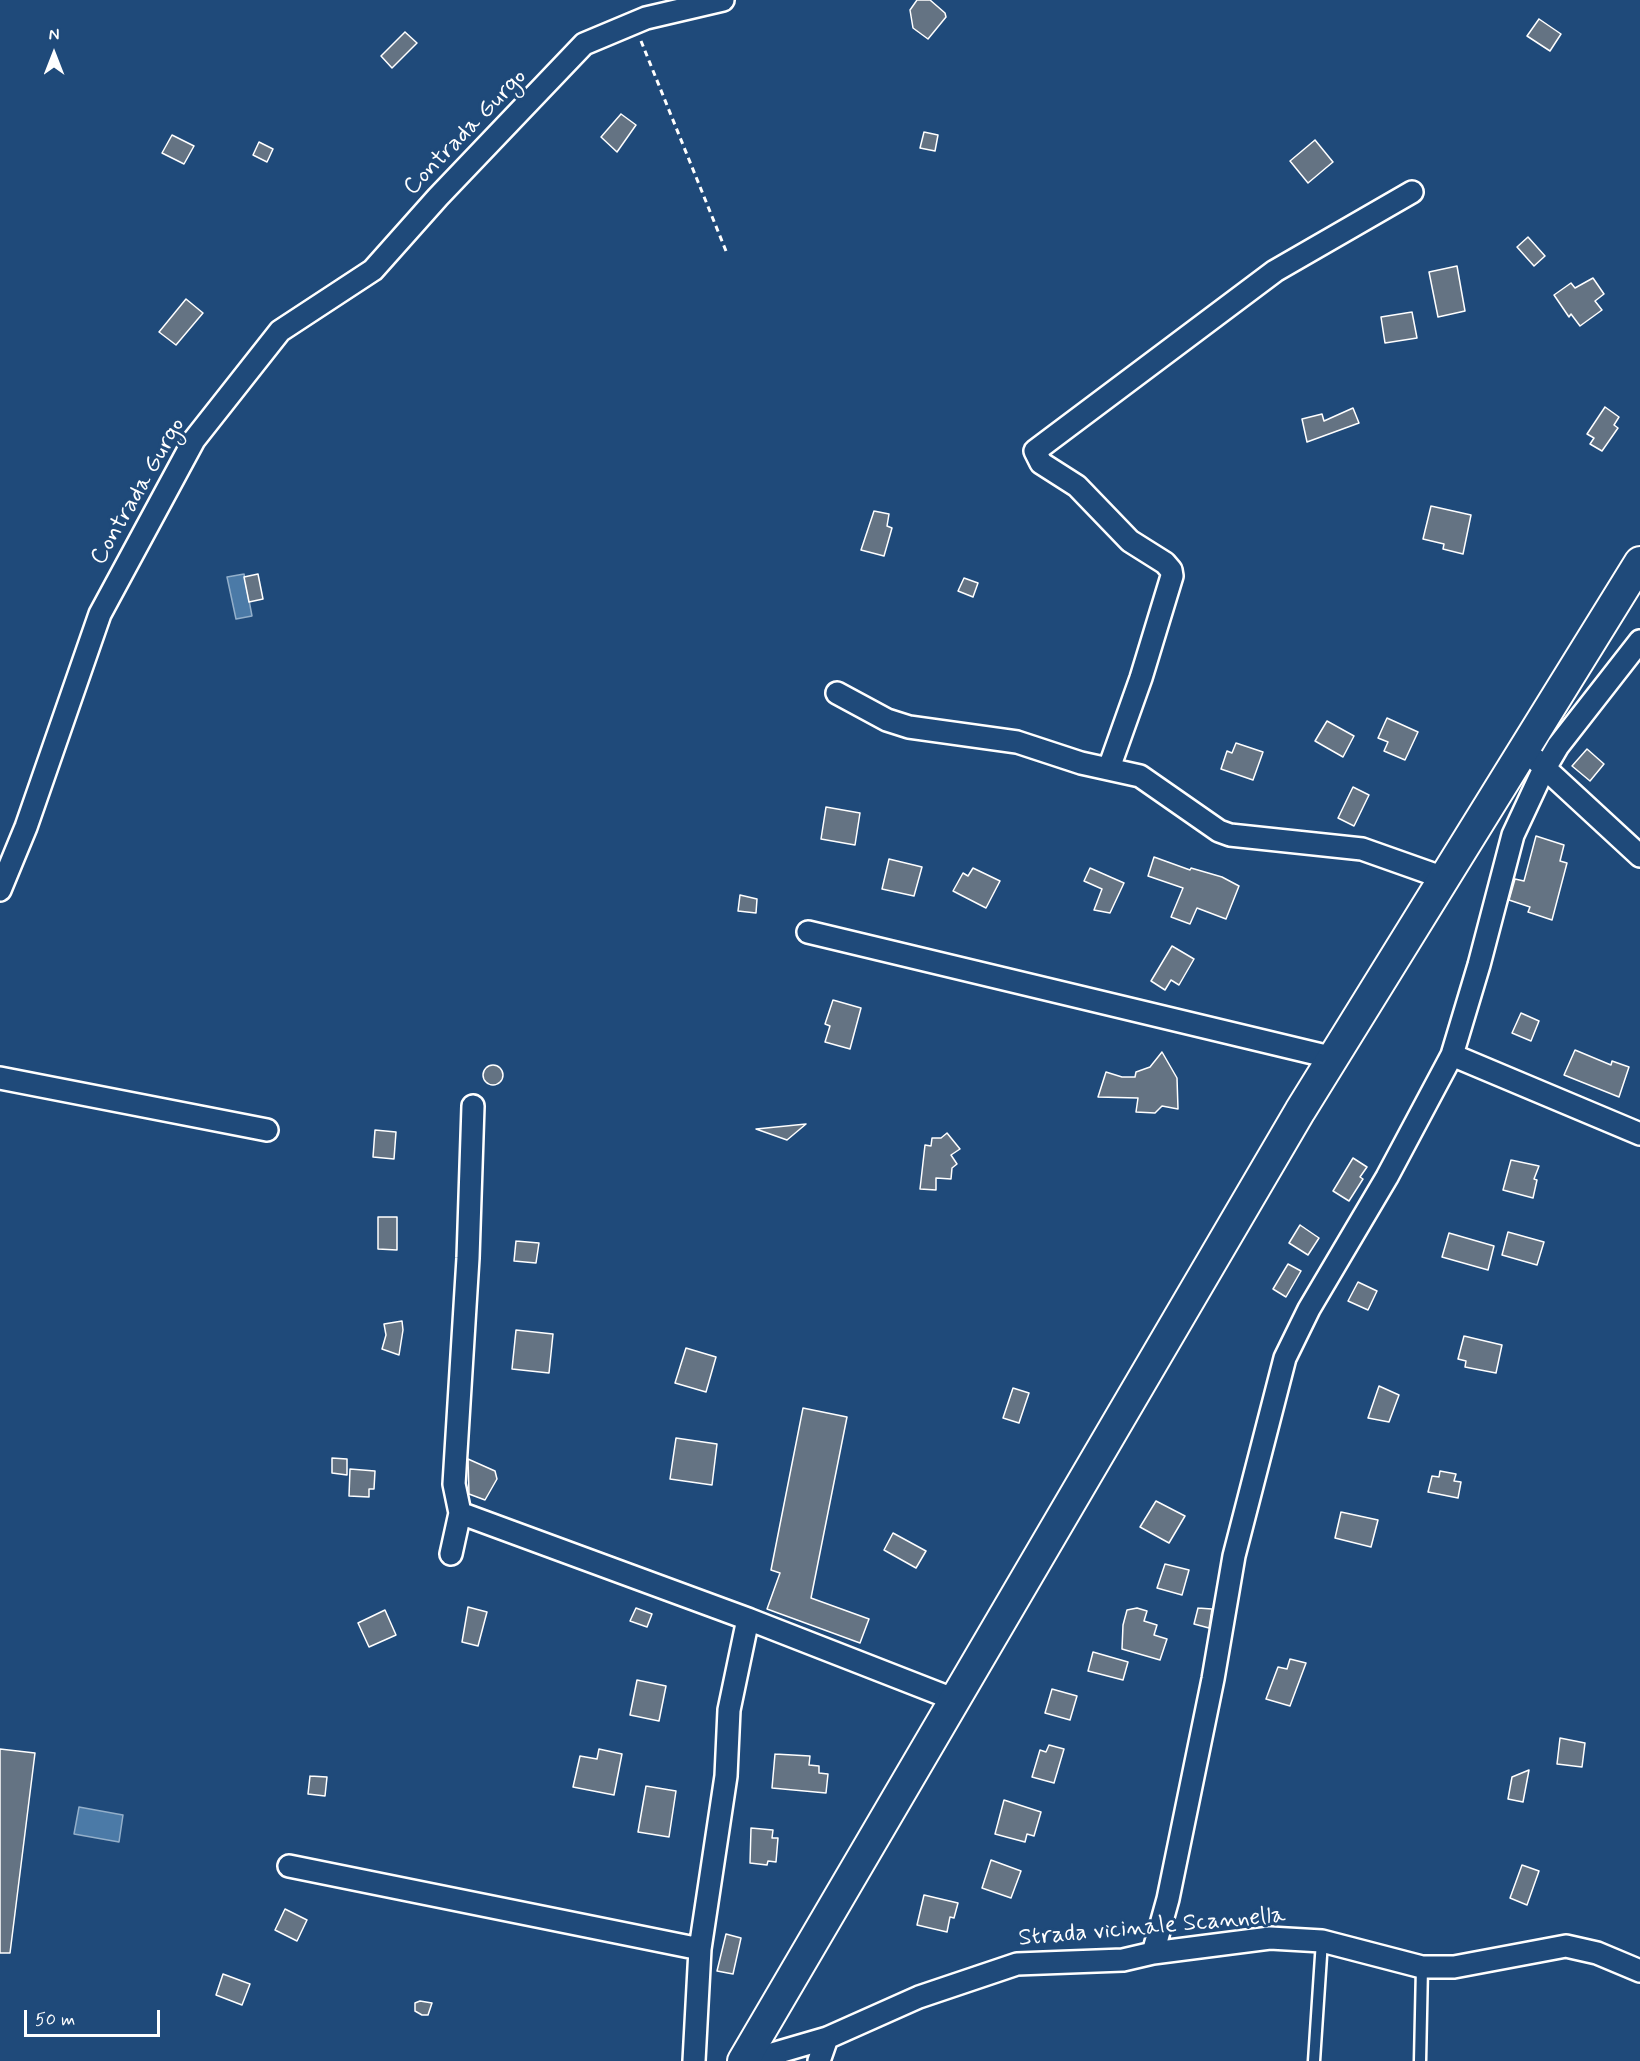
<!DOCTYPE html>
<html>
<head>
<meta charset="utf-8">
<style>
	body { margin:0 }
	#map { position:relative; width:1640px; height:2061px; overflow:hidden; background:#1f4a7a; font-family:Mynerve,sans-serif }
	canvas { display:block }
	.north { position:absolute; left:24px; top:24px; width:60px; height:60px; -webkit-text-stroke:4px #1f4a7a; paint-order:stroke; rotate:0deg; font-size:16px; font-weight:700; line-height:24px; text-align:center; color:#fff }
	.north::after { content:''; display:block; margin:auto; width:21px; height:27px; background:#fff; clip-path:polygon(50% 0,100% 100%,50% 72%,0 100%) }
	.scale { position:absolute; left:24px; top:2010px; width:136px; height:27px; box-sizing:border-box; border:3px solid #fff; border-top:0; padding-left:8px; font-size:18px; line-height:21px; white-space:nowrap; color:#fff; -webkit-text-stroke:4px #1f4a7a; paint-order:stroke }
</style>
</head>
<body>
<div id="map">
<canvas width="1640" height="2061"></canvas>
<div class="north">N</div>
<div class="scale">50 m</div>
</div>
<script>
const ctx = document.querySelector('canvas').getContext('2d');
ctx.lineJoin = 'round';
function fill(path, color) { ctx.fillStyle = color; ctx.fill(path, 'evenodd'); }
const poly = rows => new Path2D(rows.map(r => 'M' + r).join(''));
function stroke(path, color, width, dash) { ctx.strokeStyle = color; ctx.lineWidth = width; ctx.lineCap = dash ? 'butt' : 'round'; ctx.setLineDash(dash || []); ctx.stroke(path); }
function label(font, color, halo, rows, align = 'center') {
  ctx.font = font + ' Mynerve,sans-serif'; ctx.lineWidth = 6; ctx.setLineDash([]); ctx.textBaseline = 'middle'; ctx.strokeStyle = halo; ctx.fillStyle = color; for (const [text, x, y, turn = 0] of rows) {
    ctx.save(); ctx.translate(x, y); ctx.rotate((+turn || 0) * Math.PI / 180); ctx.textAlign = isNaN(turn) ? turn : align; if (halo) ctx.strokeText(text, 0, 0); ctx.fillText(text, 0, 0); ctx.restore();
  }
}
const water = poly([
	[244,574,252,616,236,619,227,577,244,574],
	[79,1807,123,1815,119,1842,74,1834,79,1807]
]);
fill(water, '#4b7aa7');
stroke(water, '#93afca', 1.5);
const building = poly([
	[917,0,930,0,945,13,946,17,928,39,913,28,910,10,917,0],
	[1539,19,1561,34,1550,51,1527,36,1539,19],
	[405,32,417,43,392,68,381,56,405,32],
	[621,114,636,125,617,152,601,137,621,114],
	[924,132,938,135,935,151,920,148,924,132],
	[172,135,194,146,184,164,162,153,172,135],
	[1315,140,1333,162,1308,183,1290,161,1315,140],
	[259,142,273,149,267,162,253,155,259,142],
	[1528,237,1545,256,1534,266,1517,247,1528,237],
	[1457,266,1465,311,1438,317,1429,272,1457,266],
	[1593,278,1604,294,1595,301,1602,310,1580,326,1571,314,1569,317,1554,295,1571,283,1575,288,1593,278],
	[186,299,203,313,176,345,159,332,186,299],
	[1412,312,1417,338,1385,343,1381,317,1412,312],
	[1605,407,1619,417,1614,425,1618,428,1602,451,1590,444,1594,438,1587,434,1605,407],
	[1353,408,1359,423,1307,442,1302,419,1322,414,1324,421,1353,408],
	[1431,506,1471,515,1463,554,1443,549,1444,544,1423,539,1431,506],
	[874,511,889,514,887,526,892,528,884,556,861,550,874,511],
	[258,574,263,599,249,602,244,577,258,574],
	[964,578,978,583,973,597,958,591,964,578],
	[1387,718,1418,732,1405,760,1384,751,1388,742,1378,738,1387,718],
	[1327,721,1354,736,1343,757,1315,741,1327,721],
	[1236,743,1263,752,1253,780,1221,769,1227,751,1232,753,1236,743],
	[1587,749,1604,764,1590,781,1572,766,1587,749],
	[1353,787,1369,795,1354,826,1338,818,1353,787],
	[826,807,860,813,855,845,821,839,826,807],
	[1536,836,1564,845,1560,861,1567,863,1552,920,1528,912,1530,907,1509,900,1515,879,1524,881,1536,836],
	[1154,857,1190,870,1191,868,1222,877,1239,886,1226,919,1197,908,1190,924,1171,917,1183,888,1148,876,1154,857],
	[889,859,922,867,914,896,882,889,889,859],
	[973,868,1000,881,986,908,953,891,963,873,968,876,973,868],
	[1090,868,1124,883,1110,913,1094,910,1102,889,1084,881,1090,868],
	[740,895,757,899,756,913,738,911,740,895],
	[1172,946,1194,959,1179,985,1171,980,1165,990,1151,981,1172,946],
	[833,1000,861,1008,850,1049,825,1042,830,1026,825,1024,833,1000],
	[1521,1013,1539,1021,1531,1041,1512,1033,1521,1013],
	[1575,1050,1611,1065,1612,1061,1629,1067,1619,1097,1564,1075,1575,1050],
	[1162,1052,1177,1078,1178,1109,1162,1106,1155,1113,1136,1112,1138,1098,1098,1097,1106,1072,1122,1077,1135,1077,1136,1072,1150,1067,1162,1052],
	'483 1075a10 10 0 1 1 20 0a10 10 0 1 1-20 0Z',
	[806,1124,787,1140,756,1129,806,1124],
	[375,1130,396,1132,394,1159,373,1157,375,1130],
	[947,1133,960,1149,951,1155,957,1164,952,1168,951,1179,936,1178,936,1190,920,1189,925,1145,931,1146,932,1138,941,1138,947,1133],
	[1353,1158,1367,1167,1360,1177,1363,1179,1349,1201,1333,1191,1353,1158],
	[1511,1160,1539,1166,1534,1179,1537,1180,1533,1198,1503,1190,1511,1160],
	[378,1217,397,1217,397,1250,378,1249,378,1217],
	[1300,1225,1319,1238,1308,1255,1289,1243,1300,1225],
	[1508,1232,1544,1242,1537,1265,1502,1255,1508,1232],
	[1449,1233,1494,1246,1488,1270,1442,1257,1449,1233],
	[516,1241,539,1243,536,1263,514,1261,516,1241],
	[1288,1264,1301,1271,1286,1297,1273,1289,1288,1264],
	[1358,1282,1377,1291,1368,1310,1348,1301,1358,1282],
	[402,1321,403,1330,399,1355,382,1349,386,1335,384,1324,402,1321],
	[516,1330,553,1334,549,1373,512,1369,516,1330],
	[1464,1336,1502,1345,1496,1373,1465,1367,1466,1361,1458,1359,1464,1336],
	[686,1348,716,1357,706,1392,675,1383,686,1348],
	[1379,1386,1399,1395,1389,1422,1368,1418,1379,1386],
	[1013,1388,1029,1393,1019,1423,1003,1418,1013,1388],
	[803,1408,847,1417,811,1598,869,1619,860,1643,767,1609,780,1573,771,1570,803,1408],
	[676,1438,717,1444,712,1485,670,1479,676,1438],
	[332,1458,347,1459,347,1475,332,1473,332,1458],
	[468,1459,495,1471,497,1479,485,1500,469,1494,468,1459],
	[350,1469,375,1471,374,1489,369,1489,369,1497,349,1496,350,1469],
	[1440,1471,1456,1474,1454,1481,1461,1482,1458,1498,1428,1492,1432,1476,1439,1477,1440,1471],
	[1156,1501,1185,1516,1169,1543,1140,1527,1156,1501],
	[1341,1512,1378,1520,1371,1547,1335,1538,1341,1512],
	[893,1533,926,1551,916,1568,884,1550,893,1533],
	[1165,1564,1189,1570,1182,1595,1157,1588,1165,1564],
	[468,1607,487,1612,478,1646,462,1642,468,1607],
	[636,1608,652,1614,647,1627,630,1621,636,1608],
	[1137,1608,1147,1611,1144,1621,1157,1625,1154,1635,1167,1639,1160,1660,1122,1649,1123,1625,1127,1610,1137,1608],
	[1198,1608,1212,1609,1209,1628,1194,1624,1198,1608],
	[385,1610,396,1635,369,1647,358,1623,385,1610],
	[1093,1652,1128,1662,1123,1680,1088,1671,1093,1652],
	[1290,1659,1306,1663,1290,1706,1266,1699,1278,1667,1287,1669,1290,1659],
	[637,1680,666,1686,659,1721,630,1715,637,1680],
	[1052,1689,1077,1696,1070,1720,1045,1713,1052,1689],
	[1560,1738,1585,1743,1582,1767,1557,1764,1560,1738],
	[1049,1745,1064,1749,1054,1783,1032,1777,1040,1750,1046,1752,1049,1745],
	[0,1749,35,1753,10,1953,0,1953,0,1749],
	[599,1749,622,1754,614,1795,573,1787,580,1756,597,1759,599,1749],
	[775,1754,810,1756,809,1765,819,1766,819,1773,828,1774,826,1793,772,1788,775,1754],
	[1529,1770,1523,1802,1508,1799,1512,1777,1529,1770],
	[310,1776,327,1777,325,1796,308,1794,310,1776],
	[646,1786,676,1791,669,1837,638,1832,646,1786],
	[1004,1800,1041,1812,1034,1836,1027,1834,1025,1842,995,1834,1004,1800],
	[751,1828,773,1830,772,1838,778,1838,776,1862,768,1861,767,1865,750,1863,751,1828],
	[991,1860,1021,1871,1011,1898,982,1888,991,1860],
	[1522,1865,1539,1871,1527,1905,1510,1898,1522,1865],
	[924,1895,958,1903,954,1918,950,1917,947,1932,917,1925,924,1895],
	[285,1909,307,1920,297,1941,275,1930,285,1909],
	[726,1934,741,1938,733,1974,717,1971,726,1934],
	[223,1974,250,1984,242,2005,216,1995,223,1974],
	[420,2001,432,2003,428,2015,422,2015,415,2011,415,2003,420,2001]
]);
fill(building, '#647383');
stroke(building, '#fff', 1.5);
const service = poly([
	[1314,2061,1322,1941],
	[1420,2061,1422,1967]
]);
const minor = poly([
	[837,693,887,720,909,727,1017,742,1081,763,1140,776,1219,831,1230,835,1362,849,1444,878],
	[1535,759,1640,856],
	[1109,768,1141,678,1172,576,1171,570,1165,563,1130,541,1077,486,1041,463,1035,451,1275,271,1412,192],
	[0,890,26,827,100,614,194,440,280,331,373,270,438,197,584,44,646,18,723,0],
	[808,932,1334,1058],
	[1452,1055,1640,1134],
	[0,1078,267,1130],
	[473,1106,468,1258,454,1484,460,1513,748,1619],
	[451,1554,460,1513],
	[289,1866,700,1949,694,2061],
	[700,1949,726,1776,729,1710,748,1619,953,1699],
	[1153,1953,1168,1899,1213,1679,1234,1556,1285,1358,1309,1309,1387,1177,1452,1055,1479,965,1513,835,1541,775,1558,746,1640,641],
	[748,2061,827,2038,919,1997,1017,1964,1123,1960,1153,1953,1270,1938,1322,1941,1422,1967,1454,1967,1566,1946,1597,1953,1640,1971],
	[819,2061,827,2038]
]);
const secondary = poly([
	[743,2061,1300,1111,1640,562]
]);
stroke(service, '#fff', 15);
stroke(minor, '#fff', 26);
stroke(secondary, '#fff', 34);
stroke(poly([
	[641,41,726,251]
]), '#fff', 3, [6, 4.5]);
stroke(service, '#1f4a7a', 10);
stroke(minor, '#1f4a7a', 21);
stroke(secondary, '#1f4a7a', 30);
label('24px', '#fff', '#1f4a7a', [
	["Contrada Gurgo",466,133,-46],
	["Contrada Gurgo",139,492,-60],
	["Strada vicinale Scannella",1152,1928,-5]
]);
</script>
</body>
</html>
